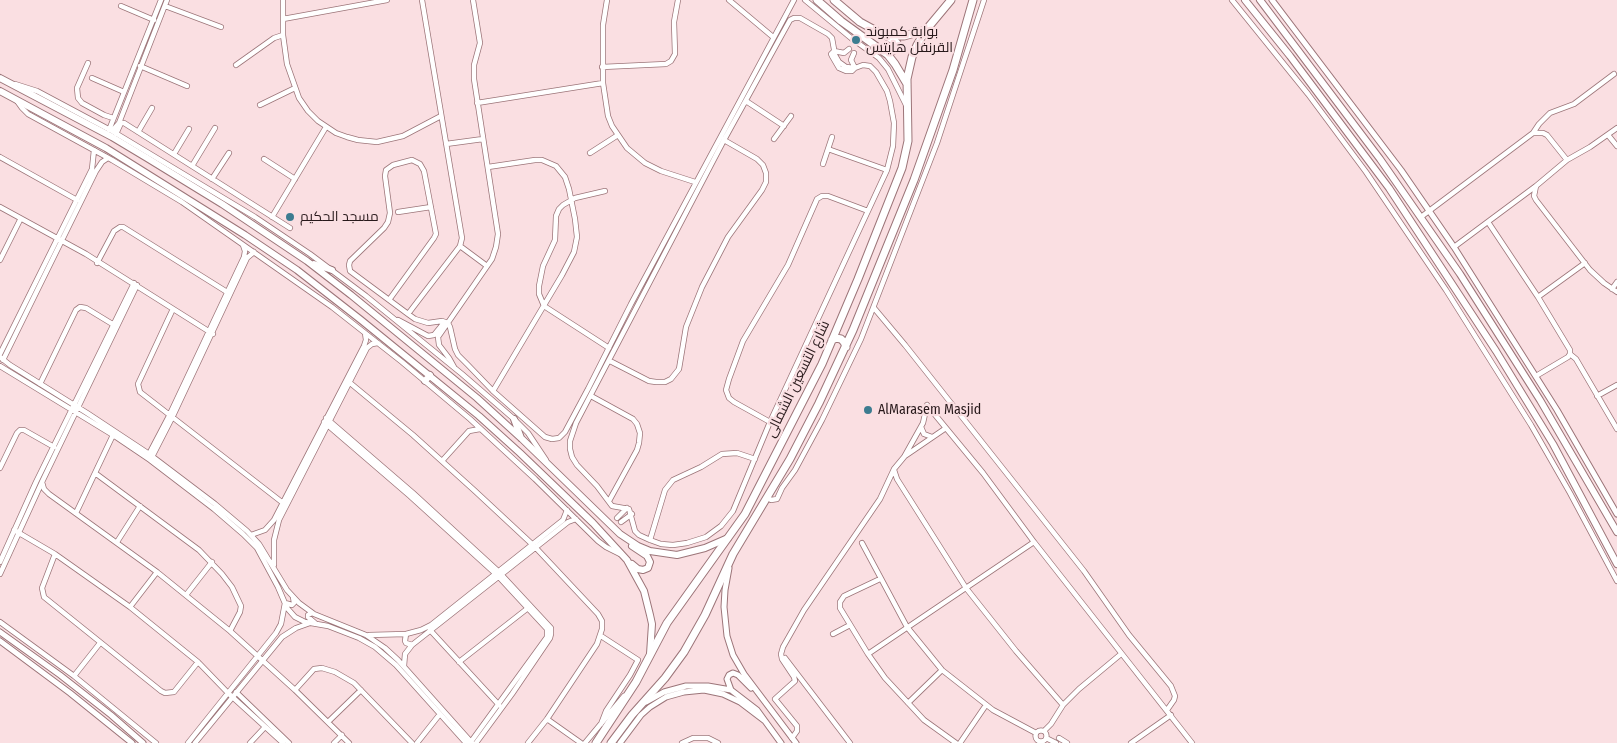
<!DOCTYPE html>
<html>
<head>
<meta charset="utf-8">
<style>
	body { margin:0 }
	canvas { display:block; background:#fadfe2 }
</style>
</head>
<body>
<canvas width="1617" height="743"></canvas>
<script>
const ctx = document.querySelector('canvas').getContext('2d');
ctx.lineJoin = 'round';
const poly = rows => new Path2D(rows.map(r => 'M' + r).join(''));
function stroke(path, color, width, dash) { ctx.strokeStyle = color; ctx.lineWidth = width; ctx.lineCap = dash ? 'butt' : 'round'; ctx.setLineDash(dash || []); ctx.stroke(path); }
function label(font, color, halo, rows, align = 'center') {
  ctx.font = font + ' "Fira Sans Condensed",Cairo,sans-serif'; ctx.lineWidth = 4.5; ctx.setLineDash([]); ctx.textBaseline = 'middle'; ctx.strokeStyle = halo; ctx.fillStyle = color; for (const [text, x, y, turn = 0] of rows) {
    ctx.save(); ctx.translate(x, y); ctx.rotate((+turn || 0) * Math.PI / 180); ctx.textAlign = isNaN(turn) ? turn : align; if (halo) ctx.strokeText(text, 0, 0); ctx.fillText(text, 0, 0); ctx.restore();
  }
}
const minor = poly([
	[283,0,283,35,287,64,299,98,308,111,318,121,336,133,347,137,358,140,377,142,403,136,441,116],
	[607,0,603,25,603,83,608,116,612,126,627,148,645,163,661,171,695,182],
	[729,0,773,37],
	[805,0,851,38,879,58,888,69,906,105],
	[1232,0,1308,94,1366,172,1446,290,1531,425,1570,493,1617,581],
	[121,6,154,20],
	[165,6,221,27],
	[283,19,387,0],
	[834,51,831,54,832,56,839,68,846,71,852,71,855,68,863,65,870,66,876,72,887,91,890,101,894,123,893,146,887,170,770,422,733,511,721,526,706,537,687,543,673,545,661,544,650,540,639,535,635,531,629,509,612,506,597,486,577,465,572,457,570,449,570,441,576,423,724,140,790,20,794,18,800,18,828,34,832,38,835,55,839,62,846,67,855,68],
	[834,51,844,53,849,49],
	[854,53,851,60,855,68],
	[88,63,77,88,78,98,82,103,104,115,113,118],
	[236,65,274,38,283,35],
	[140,66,187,86],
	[602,67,666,64,671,61,675,54,674,22,678,0],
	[92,78,124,92],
	[15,84,37,91,112,131,255,217,310,254,366,296,462,374,514,419,528,433,546,460],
	[17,101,22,108,28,114,112,160,182,202,332,307,402,362,470,419,535,479,598,541,606,547,620,554],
	[746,101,784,126],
	[477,103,603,83],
	[260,105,295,88],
	[109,130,161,0],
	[112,131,119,123,167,0],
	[138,132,152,108],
	[1533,133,1543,133,1547,135,1567,160],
	[116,134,121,123,124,123,290,228],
	[1608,135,1617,146],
	[774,139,791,116],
	[446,144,483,139],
	[828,149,887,170],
	[590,153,618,135],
	[174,154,189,129],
	[0,157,77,200],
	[264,159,295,179],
	[823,164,832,137],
	[192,166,215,128],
	[488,167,535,160,542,160,556,166,565,177,569,189,575,219,577,237,574,252,562,275,493,391],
	[212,179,229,153],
	[1536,186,1534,196,1536,200,1590,270,1604,283,1617,292],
	[605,191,575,198,563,205,559,209,556,216,555,240,543,266,539,286,539,294,544,306,609,348],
	[0,207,86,254,213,334],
	[398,212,431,207],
	[272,217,326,127],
	[1421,217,1533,133,1539,124,1550,113,1574,104,1614,74],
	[1488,222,1538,297,1570,350,1570,354,1568,357,1536,376],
	[460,246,487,266],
	[1454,247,1536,186,1567,160,1590,147,1617,128],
	[0,260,20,220],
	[97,263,114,231,120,227,123,227,227,292],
	[1612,289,1617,282],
	[1538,297,1585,263],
	[389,300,434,238,436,234,424,171,420,164,412,160,393,165,386,170,385,176,390,213,388,222,384,228,350,261,349,265,350,271,408,314,415,319,428,323,442,321,448,323,450,327,455,349,458,355,467,364,493,391,545,437,552,439,559,438,565,432,588,389,631,304,794,0],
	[874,308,905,345,1084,571,1129,635,1171,686,1175,696,1174,700,1167,710],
	[172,311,138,384,140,392,283,503],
	[408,314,460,246,462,238,422,0],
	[398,320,428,336,434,335,443,324,446,323],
	[0,354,92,169,94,150],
	[1570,354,1576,359,1617,429],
	[0,357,10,365,87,413,149,454,215,504,247,531,259,544,287,590,299,603,314,614,366,635,385,648,398,660,472,743],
	[3,360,96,171,102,162,108,158],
	[610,361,649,381,656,382,665,382,671,379,679,369,686,327,702,287,728,237,762,190,766,182,766,173,763,165,757,159,724,140],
	[0,366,113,435,150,460,214,509,243,534,257,548,278,587,287,608,295,617,305,622,328,626,359,638,375,647,396,665,466,743],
	[454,367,449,358,439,345,438,337,492,259,496,247,498,234,474,79,474,65,480,43,473,0],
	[349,382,413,435,475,491,533,545],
	[40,384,76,310,80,307,86,308,114,325],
	[591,396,633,419,637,424,640,433,639,443,637,450,609,501],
	[1597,396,1617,385],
	[927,405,983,473,1034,542,1192,743],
	[326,418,413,493,499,572,551,628,551,634,550,638,512,694,476,743],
	[324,422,410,496,497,575,547,629,547,637,470,743],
	[770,422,734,402,729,398,726,390,729,379,743,341,788,265,817,199,822,196,828,196,868,211],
	[921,427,924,434,932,437],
	[148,456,169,416,244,257,245,251,243,245],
	[905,456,946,428],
	[151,459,172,418,247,258,254,252],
	[442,461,469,431,480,429],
	[0,468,17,433,20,430,24,430,54,447],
	[894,470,897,479,966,588,1016,651,1063,705],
	[95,473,199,550,222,574,232,587,241,606,240,612,230,631],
	[42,482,44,489,49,494,157,572,230,631,295,690,349,743],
	[767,497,771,500,777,499,782,488,795,470,822,420,861,339,937,143,984,0],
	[76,513,113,435],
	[617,518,627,508],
	[621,522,632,514],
	[14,530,55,554,130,607,198,662,228,693,283,743],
	[251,535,265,530,274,520,364,346,366,340,365,333],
	[650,540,665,490,673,480,701,467,722,454,737,453,755,459],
	[117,542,140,506],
	[862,543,907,627,942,670,993,710,1036,733],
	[55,554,42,588,44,597,161,691,165,693,174,692,198,662],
	[0,562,36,482,134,283],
	[274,565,274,540,279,520,367,348,372,344,378,343],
	[0,574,42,482,137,285],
	[880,579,844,596,840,602,840,608,868,654,885,678,924,720,956,743],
	[186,595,212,562],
	[130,607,157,572],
	[312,613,308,615,308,617,315,623],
	[0,622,74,676,156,743],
	[430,630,499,705],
	[406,634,405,641,406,643,412,645],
	[833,634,850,625],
	[369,635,406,634,421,630,431,625,563,520,567,510],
	[868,654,1034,542],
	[785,658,850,743],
	[459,662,528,608],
	[404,666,405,654,412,645,568,522,576,519],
	[74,676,100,643],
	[295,690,314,669,322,668,335,672,354,683,412,743],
	[236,692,289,743],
	[908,703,942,670],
	[547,719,581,743],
	[328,722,361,690],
	[601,724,606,711,630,675,638,660,601,636],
	'1035.5 736a5.5 5.5 0 1 1 11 0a5.5 5.5 0 1 1-11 0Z',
	[1044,731,1051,724,1063,705,1079,689,1121,654],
	[792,738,797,731,797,726,775,699,795,681,794,677,782,659,781,654,783,647,804,610,880,499,894,469,904,457,923,423,927,405],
	[1046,738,1056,743],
	[1059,738,1067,743],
	[188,743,276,633,281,624,285,603,292,605,294,603,293,597],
	[195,743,282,637,296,628,310,623],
	[250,743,265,727],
	[334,743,342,735],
	[417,743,440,714],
	[528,743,547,719,597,644,602,629,602,621,598,614,536,548],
	[585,743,624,696],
	[682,743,693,738,708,738,718,743],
	[960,743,986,705],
	[1131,743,1171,715]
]);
const tertiary = poly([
	[1272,0,1401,170,1454,247,1557,410,1617,514],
	[729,568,725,590,724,607,727,636,733,655,744,674,796,743],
	[0,632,60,675,111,715,143,743],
	[0,641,70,693,132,743],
	[731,690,727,679,729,675,733,673,738,675,751,688],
	[646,702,664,692,686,686,708,686,731,690,757,710,781,743],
	[620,743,641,715,650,707,666,697,684,692,704,690,723,694,740,702,765,721]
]);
const secondary = poly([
	[1245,0,1290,56,1389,188,1496,351,1553,444,1617,564],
	[1260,0,1380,159,1460,274,1540,400,1617,532],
	[0,78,112,137,147,158,222,204,307,261,351,295,477,398,522,439,620,534,638,546,650,551,677,555,705,548,728,538],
	[0,91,106,148,245,235,297,270,361,320,479,416,520,453,593,523,627,560,644,591,650,615,652,624,650,654],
	[314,264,332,270],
	[425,381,430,375],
	[514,419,521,438],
	[632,564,638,569,643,570,648,568,650,562,647,556,632,546]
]);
const primary = poly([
	[817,0,841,21,888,55,895,64,907,84],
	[834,0,860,22,882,34,891,36,904,36,926,30],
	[884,47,892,51,898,48,897,43,887,36],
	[832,340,836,338,841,339,844,342,846,347],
	[596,743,636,682,667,623,745,514,822,364,858,279,902,168,908,141,907,79,912,57,917,45,926,30,951,0],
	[611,743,632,715,665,678,684,652,705,615,733,554,790,459,819,403,853,330,914,180,953,70,973,0]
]);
stroke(minor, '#9c7579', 6);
stroke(tertiary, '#9c7579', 7);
stroke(secondary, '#9c7579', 8);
stroke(primary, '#9c7579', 9);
stroke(minor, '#fff', 4.5);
stroke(tertiary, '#fff', 5);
stroke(secondary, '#fff', 6);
stroke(primary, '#fff', 7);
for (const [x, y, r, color] of [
	[856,40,5,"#3c7c90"],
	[290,217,5,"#3c7c90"],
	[868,410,5,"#3c7c90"]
]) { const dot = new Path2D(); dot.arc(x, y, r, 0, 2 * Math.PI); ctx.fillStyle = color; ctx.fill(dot); stroke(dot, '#fadfe2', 2); }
label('14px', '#28191b', '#fadfe2', [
	["بوابة كمبوند",866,32],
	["القرنفل هايتس",866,48],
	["مسجد الحكيم",300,217],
	["AlMarasem Masjid",878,410]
], 'left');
label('14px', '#28191b', '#fadfe2', [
	["شارع التسعين الشمالى",798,379,-64]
]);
</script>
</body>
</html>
